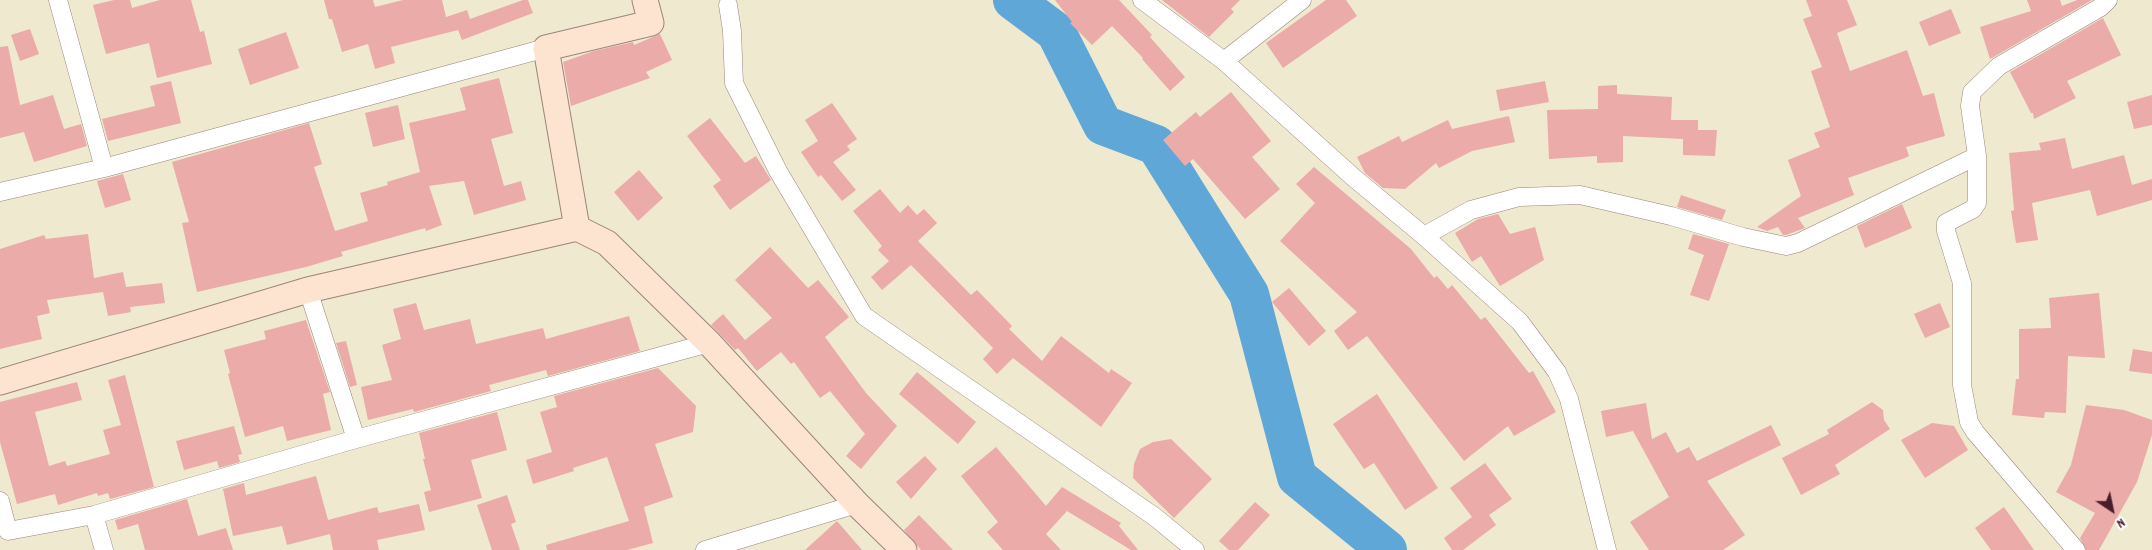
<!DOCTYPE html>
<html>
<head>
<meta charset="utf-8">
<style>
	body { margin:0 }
	#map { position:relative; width:2152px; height:550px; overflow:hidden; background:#eee9cf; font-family:Dekko,sans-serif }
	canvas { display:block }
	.north { position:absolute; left:2087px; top:485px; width:50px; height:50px; -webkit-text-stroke:4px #fff; paint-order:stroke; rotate:146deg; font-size:14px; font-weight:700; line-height:20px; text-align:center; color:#4a1f2b }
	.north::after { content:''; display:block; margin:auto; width:18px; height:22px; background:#4a1f2b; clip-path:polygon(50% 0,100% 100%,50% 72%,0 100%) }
</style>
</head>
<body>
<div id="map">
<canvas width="2152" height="550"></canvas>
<div class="north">N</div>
</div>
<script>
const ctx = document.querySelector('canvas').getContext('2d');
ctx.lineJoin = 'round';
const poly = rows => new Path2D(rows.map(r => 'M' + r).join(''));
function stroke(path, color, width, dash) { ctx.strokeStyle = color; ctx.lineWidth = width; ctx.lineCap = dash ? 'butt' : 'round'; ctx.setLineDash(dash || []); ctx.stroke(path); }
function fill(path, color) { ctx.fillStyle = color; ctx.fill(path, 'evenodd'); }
stroke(poly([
	[1013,0,1056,32,1103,125,1156,145,1249,294,1297,477,1387,550]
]), '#5fa7d6', 40);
fill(poly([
	[114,0,130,0,132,8,160,0,191,0,200,32,204,31,212,64,157,78,149,43,106,54,93,5],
	[324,0,373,0,375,7,403,0,442,0,446,17,467,10,470,19,523,0,528,0,533,13,462,40,458,30,391,47,395,63,375,69,368,44,342,52,332,19,329,19],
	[1055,0,1119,0,1152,35,1150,37,1185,77,1170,91,1142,59,1143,58,1112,26,1092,45,1070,23,1072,22],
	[1162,0,1240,0,1231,9,1234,12,1209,37],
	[1326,0,1346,0,1357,16,1283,68,1266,43],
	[1806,0,1847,0,1857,25,1837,33,1850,71,1907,50,1923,96,1934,93,1945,136,1906,147,1909,156,1905,158,1848,178,1854,195,1798,218,1805,228,1786,235,1783,235,1778,227,1767,231,1757,227,1801,196,1788,160,1820,147,1814,133,1830,127,1811,71,1822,67,1803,19,1812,16],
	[2027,0,2060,0,2062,6,2077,0,2092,0,1990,59,1980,27,2031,11],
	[1951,9,1961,33,1929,46,1919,22],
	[2103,18,2121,55,2067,81,2076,98,2034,119,2033,113,2031,113,2010,72],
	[30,29,39,54,20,61,11,35],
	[286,32,299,68,250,85,238,49],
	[660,34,672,60,646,72,650,78,571,106,563,62,594,51,633,42,634,45],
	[8,46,20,105,53,95,64,129,81,124,87,146,34,162,24,132,0,138,0,47],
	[499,78,513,133,491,139,504,186,521,181,526,200,474,215,464,181,429,186,442,225,426,231,425,228,341,252,343,256,306,267,197,292,182,223,189,222,172,162,309,123,322,164,314,167,335,231,368,221,360,193,388,185,387,182,420,172,409,123,466,110,460,88],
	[171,81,181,123,108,141,102,119,155,106,150,86],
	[1545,81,1549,102,1500,111,1496,90],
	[1617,85,1617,94,1672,97,1671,120,1698,120,1698,130,1717,130,1715,156,1683,155,1683,139,1623,136,1623,162,1597,163,1597,156,1549,159,1547,110,1598,109,1598,86],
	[1231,92,1271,141,1252,157,1280,189,1245,219,1193,159,1185,166,1163,140,1196,112,1200,117],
	[2152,95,2152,125,2134,129,2127,102],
	[832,103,857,139,847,146,850,150,833,162,856,190,842,201,821,175,818,177,801,152,818,141,805,120],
	[398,105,405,139,373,147,365,113],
	[1509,116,1515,142,1472,151,1439,168,1436,163,1405,189,1383,188,1365,173,1357,157,1399,136,1402,142,1448,120,1452,129],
	[710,118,745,163,756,156,771,180,730,210,713,186,721,180,687,136],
	[2065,138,2072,169,2124,155,2132,185,2152,179,2152,200,2097,216,2090,190,2032,203,2038,240,2016,243,2011,211,2014,210,2009,153,2041,150,2039,143],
	[1314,167,1411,249,1434,278,1437,276,1448,289,1452,285,1481,320,1485,317,1529,373,1533,371,1556,412,1514,436,1508,426,1464,461,1367,336,1348,350,1334,331,1357,312,1280,241,1315,203,1296,184],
	[639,170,663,198,638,221,614,192],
	[123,174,131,200,105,208,97,181],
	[880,189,900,213,908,205,917,215,924,209,937,223,918,241,971,295,977,290,1012,326,1009,329,1042,361,1061,336,1109,373,1111,369,1132,383,1101,427,1013,358,997,374,983,359,993,348,911,265,882,290,871,277,889,261,878,250,882,246,853,211],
	[1681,195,1726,210,1722,220,1677,207],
	[1902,204,1912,228,1865,248,1857,226],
	[1498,214,1510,234,1535,227,1544,260,1500,286,1481,256,1472,262,1455,233,1478,219],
	[88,234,94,278,123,272,126,287,162,283,165,303,130,307,131,312,108,316,103,292,47,300,50,313,37,316,42,339,0,349,0,249,44,235,46,239],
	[1693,234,1729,244,1709,301,1690,295,1704,255,1688,249],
	[770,247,808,288,818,280,849,317,825,337,866,393,897,426,861,469,846,456,865,434,830,391,820,398,794,362,791,364,781,352,757,371,738,348,735,350,711,325,723,314,745,340,772,318,735,280],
	[1289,288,1326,331,1309,346,1272,302],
	[2099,293,2105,358,2068,356,2066,413,2045,412,2044,418,2012,415,2016,379,2019,379,2019,329,2051,328,2049,298],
	[416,303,424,330,470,319,476,344,543,328,546,339,629,316,640,351,548,376,546,370,489,385,491,391,414,412,413,409,368,420,361,387,392,380,382,345,401,339,393,309],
	[1940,303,1950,327,1925,338,1914,314],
	[306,320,330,392,323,394,331,430,287,441,283,426,245,437,228,374,230,373,224,350,266,339,264,331],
	[346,341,357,385,350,387,336,343],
	[2133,349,2152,352,2152,374,2129,371],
	[658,368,696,406,693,432,655,444,673,497,644,507,653,543,627,550,547,550,546,545,629,521,607,457,573,468,574,471,533,484,526,460,552,452,540,412,557,407,554,396],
	[917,372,976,422,958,444,899,394],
	[125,375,154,487,110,499,108,493,98,496,97,493,58,505,55,494,17,504,0,442,0,402,77,382,82,400,35,412,49,466,65,461,67,466,110,454,103,430,121,425,108,380],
	[1377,394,1438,488,1405,510,1374,463,1364,469,1333,424],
	[1872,402,1883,410,1884,420,1890,429,1835,465,1840,474,1801,495,1782,458,1829,434,1827,430],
	[1646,403,1652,439,1666,432,1677,453,1689,447,1697,461,1771,425,1781,445,1707,481,1745,535,1723,550,1649,550,1630,522,1669,497,1633,431,1606,437,1601,411],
	[2086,405,2124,410,2152,420,2152,435,2137,482,2099,550,2086,550,2080,538,2095,513,2056,492,2071,465],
	[497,412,507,450,471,460,482,498,429,512,424,492,431,490,423,459,425,459,419,433],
	[1932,423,1954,426,1968,450,1925,478,1901,440],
	[234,426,242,454,238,455,240,462,219,468,217,461,184,470,176,441],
	[1171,439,1212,479,1174,518,1133,478,1134,464,1140,449,1153,442],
	[996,447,1046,506,1062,487,1121,523,1119,526,1138,550,1131,550,1067,511,1046,534,1061,550,1003,550,987,532,998,522,961,476],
	[925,456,937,469,911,499,896,482],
	[1485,463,1512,499,1489,515,1496,525,1463,550,1452,550,1444,538,1472,517,1450,488],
	[316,476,328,520,377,507,379,513,419,504,425,530,377,540,379,550,333,550,330,534,287,545,282,526,233,536,223,489,244,483,246,495],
	[507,495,516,522,511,524,520,550,492,550,477,505],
	[187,499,198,536,226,528,233,550,145,550,138,524,118,530,115,520],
	[1255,502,1270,515,1238,550,1229,550,1219,541],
	[2004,507,2034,550,1991,550,1975,528],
	[919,515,953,550,921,550,904,530],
	[837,521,862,550,805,550]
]), '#ebaba9');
const street = poly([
	[58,0,104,168],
	[1142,0,1224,61,1353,177,1424,236,1520,322,1557,372,1569,399,1607,550],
	[728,5,732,31,734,83,778,171,864,316,1155,517,1195,550],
	[1224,61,1302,0],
	[0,192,104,168,546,48],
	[1424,236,1471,210,1519,197,1580,195,1671,216,1743,237,1786,246,1798,243,1977,156],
	[308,290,356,439],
	[0,501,8,531,94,515,356,439,709,343],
	[94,515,104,550],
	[705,550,857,504],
	[2076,550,1975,432,1969,422,1962,385,1962,283,1946,231,1946,223,1973,209,1977,203,1977,156,1970,106,1972,92,1999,66,2101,7,2108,0]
]);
const secondary = poly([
	[577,228,546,48,651,23,645,0],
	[0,382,308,290,577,228,607,243,709,343,857,504,904,550]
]);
stroke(street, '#9c847d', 19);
stroke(secondary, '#9c847d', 27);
stroke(street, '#fff', 18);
stroke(secondary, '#fde4d0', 25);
</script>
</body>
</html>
